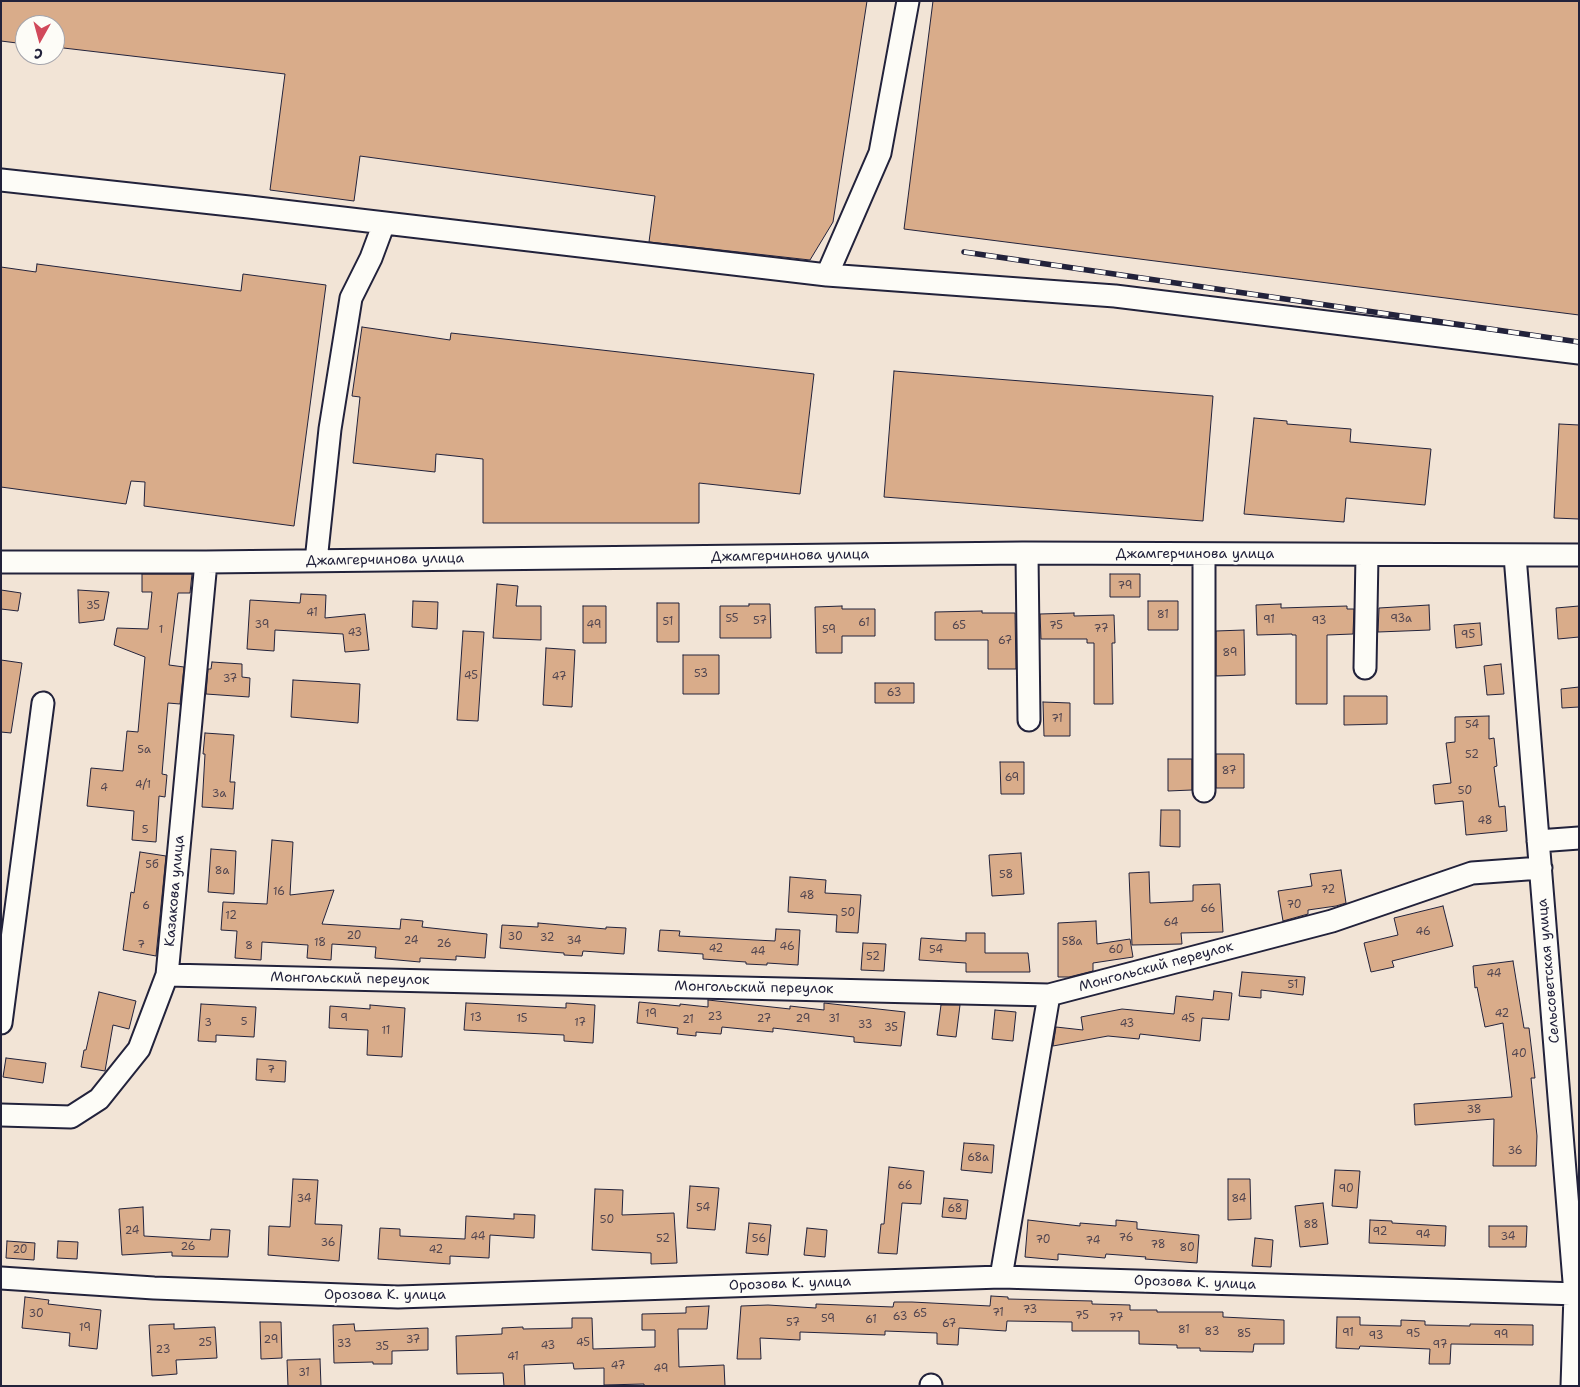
<!DOCTYPE html>
<html>
<head>
<meta charset="utf-8">
<style>
	body { margin:0 }
	#map { position:relative; width:1580px; height:1387px; overflow:hidden; background:#f2e4d6; font-family:"Shantell Sans",sans-serif }
	canvas { display:block }
	.frame { position:absolute; inset:0; border:2px solid #22223b; pointer-events:none }
	.north { position:absolute; left:15px; top:15px; width:50px; height:50px; box-sizing:border-box; background:#fdfcf7; border:1px solid #a5a5ac; border-radius:50%; rotate:187deg; font-size:14px; font-weight:700; line-height:20px; text-align:center; color:#22223b }
	.north::after { content:''; display:block; margin:auto; width:18px; height:22px; background:#d1495b; clip-path:polygon(50% 0,100% 100%,50% 72%,0 100%) }
</style>
</head>
<body>
<div id="map">
<canvas width="1580" height="1387"></canvas>
<div class="frame"></div>
<div class="north">С</div>
</div>
<script>
const ctx = document.querySelector('canvas').getContext('2d');
ctx.lineJoin = 'round';
function fill(path, color) { ctx.fillStyle = color; ctx.fill(path, 'evenodd'); }
const poly = rows => new Path2D(rows.map(r => 'M' + r).join(''));
function stroke(path, color, width, dash) { ctx.strokeStyle = color; ctx.lineWidth = width; ctx.lineCap = dash ? 'butt' : 'round'; ctx.setLineDash(dash || []); ctx.stroke(path); }
function label(font, color, halo, rows, align = 'center') {
  ctx.font = font + ' "Shantell Sans",sans-serif'; ctx.lineWidth = 5; ctx.setLineDash([]); ctx.textBaseline = 'middle'; ctx.strokeStyle = halo; ctx.fillStyle = color; for (const [text, x, y, turn = 0] of rows) {
    ctx.save(); ctx.translate(x, y); ctx.rotate((+turn || 0) * Math.PI / 180); ctx.textAlign = isNaN(turn) ? turn : align; if (halo) ctx.strokeText(text, 0, 0); ctx.fillText(text, 0, 0); ctx.restore();
  }
}
const building = poly([
	[1,1,867,1,833,222,810,260,649,242,655,196,360,156,354,201,270,190,285,74,55,47,55,25,25,25,25,44,1,41,1,1],
	[933,1,1579,1,1579,315,904,229,933,1],
	[37,264,241,291,243,274,326,285,294,526,144,506,145,482,131,481,126,504,1,487,1,267,36,272,37,264],
	[362,327,450,340,451,333,814,374,800,494,699,483,699,523,483,523,483,459,436,454,435,472,353,463,360,397,352,396,362,327],
	[894,371,1213,396,1203,521,884,497,894,371],
	[1254,418,1287,421,1287,424,1351,429,1350,442,1431,449,1425,505,1346,498,1344,522,1244,514,1254,418],
	[1559,424,1579,425,1579,519,1554,518,1559,424],
	[142,574,192,574,190,593,178,593,169,665,184,667,180,704,168,703,162,774,167,775,165,797,159,796,156,842,132,840,134,811,87,806,91,768,123,771,127,731,138,732,145,657,114,645,117,628,148,629,152,592,142,592,142,574],
	[1110,574,1140,574,1140,597,1110,597,1110,574],
	[497,584,518,586,516,606,541,606,541,640,493,638,497,584],
	[1,590,21,593,18,611,1,609,1,590],
	[78,590,109,592,104,620,79,623,78,590],
	[301,594,326,595,325,618,365,614,369,650,345,652,343,634,275,630,274,651,247,649,250,600,300,603,301,594],
	[413,601,438,602,437,629,412,627,413,601],
	[1148,601,1178,601,1178,630,1148,630,1148,601],
	[657,603,679,603,679,642,657,642,657,603],
	[749,604,770,604,771,638,720,638,720,606,749,606,749,604],
	[1281,604,1281,608,1347,606,1347,609,1354,609,1353,634,1327,635,1327,704,1296,704,1296,635,1292,635,1292,634,1257,635,1256,605,1281,604],
	[1429,605,1430,630,1378,632,1379,608,1429,605],
	[583,606,606,606,606,643,583,643,583,606],
	[842,606,842,609,875,609,875,636,842,636,842,653,816,653,815,607,842,606],
	[1579,606,1579,637,1558,639,1556,608,1579,606],
	[982,611,982,613,1015,613,1016,669,988,669,988,640,935,640,935,612,982,611],
	[1074,613,1074,616,1114,615,1115,643,1112,643,1113,704,1094,704,1094,643,1087,643,1087,639,1041,639,1040,614,1074,613],
	[1480,623,1482,645,1456,648,1454,625,1480,623],
	[1244,630,1245,675,1216,676,1216,631,1244,630],
	[463,631,484,632,478,721,457,720,463,631],
	[546,648,575,650,572,707,543,705,546,648],
	[683,655,719,655,719,694,683,694,683,655],
	[1,660,22,663,11,733,1,732,1,660],
	[212,662,242,664,242,677,250,678,249,697,206,694,208,669,211,669,212,662],
	[1501,664,1504,694,1487,695,1484,666,1501,664],
	[293,680,360,684,358,723,291,717,293,680],
	[875,683,914,683,914,703,875,703,875,683],
	[1579,687,1579,707,1562,708,1561,689,1579,687],
	[1344,696,1387,696,1387,724,1344,725,1344,696],
	[1043,702,1070,703,1070,736,1044,736,1043,702],
	[1489,716,1489,739,1494,738,1497,766,1494,767,1499,807,1505,806,1507,831,1466,835,1463,801,1435,804,1433,785,1451,783,1446,743,1455,742,1455,717,1489,716],
	[205,733,234,735,230,782,235,782,233,809,202,807,205,754,203,754,205,733],
	[1216,754,1244,754,1244,788,1216,788,1216,754],
	[1168,759,1192,759,1192,790,1168,791,1168,759],
	[1000,762,1024,762,1024,794,1001,794,1000,762],
	[1161,810,1180,810,1180,847,1160,846,1161,810],
	[272,840,293,842,290,895,334,890,322,924,400,929,401,919,423,921,422,927,487,934,485,958,456,956,456,960,420,958,420,962,398,960,375,958,376,947,332,944,331,960,307,958,308,945,262,942,261,960,235,958,237,931,221,930,223,902,267,904,272,840],
	[211,849,236,851,234,894,208,892,211,849],
	[140,852,166,856,156,956,123,950,131,892,134,893,140,852],
	[1021,853,1024,894,992,896,989,855,1021,853],
	[1341,870,1346,903,1336,906,1308,910,1308,914,1283,921,1278,891,1312,886,1310,874,1341,870],
	[1149,872,1150,903,1193,901,1193,885,1220,884,1223,932,1181,933,1182,944,1132,945,1129,873,1149,872],
	[790,877,826,880,825,893,861,895,858,933,836,932,837,915,788,912,790,877],
	[1443,906,1453,946,1392,961,1394,967,1371,972,1364,943,1398,935,1394,918,1443,906],
	[1096,921,1097,944,1130,939,1133,957,1093,963,1093,971,1069,977,1058,977,1058,923,1096,921],
	[538,923,606,929,606,927,626,928,624,954,583,951,582,956,564,955,564,953,500,948,502,925,538,927,538,923],
	[776,929,800,930,798,965,767,963,767,965,746,964,746,962,703,959,703,954,658,951,660,930,680,931,679,936,775,941,776,929],
	[966,933,985,933,985,953,1028,953,1030,972,966,972,966,963,919,960,921,938,966,941,966,933],
	[863,943,886,944,884,971,861,970,863,943],
	[1513,961,1524,1028,1529,1028,1535,1078,1531,1078,1537,1136,1536,1166,1493,1166,1494,1119,1415,1125,1414,1104,1512,1097,1503,1023,1485,1027,1477,987,1475,988,1473,966,1513,961],
	[1242,972,1305,977,1303,995,1261,990,1261,998,1239,996,1242,972],
	[1214,991,1232,993,1229,1020,1202,1018,1200,1041,1140,1034,1139,1039,1108,1036,1053,1046,1056,1027,1083,1030,1081,1017,1122,1009,1174,1014,1176,996,1213,1000,1214,991],
	[99,992,136,1001,129,1029,113,1025,105,1071,81,1067,84,1050,86,1050,99,992],
	[708,1000,790,1009,790,1006,824,1010,824,1003,905,1012,901,1046,854,1042,854,1037,773,1028,773,1032,722,1027,721,1034,696,1032,696,1036,677,1034,678,1028,637,1023,639,1002,680,1006,680,1004,708,1007,708,1000],
	[466,1003,566,1008,566,1003,595,1005,593,1043,564,1041,564,1035,464,1030,466,1003],
	[201,1004,256,1007,254,1037,216,1035,216,1042,198,1041,201,1004],
	[370,1005,405,1008,402,1057,367,1055,368,1030,329,1028,330,1006,370,1009,370,1005],
	[941,1005,960,1005,956,1037,937,1035,941,1005],
	[995,1010,1016,1012,1013,1041,992,1039,995,1010],
	[6,1058,46,1063,43,1083,3,1077,6,1058],
	[257,1059,286,1061,285,1082,256,1080,257,1059],
	[964,1143,994,1145,992,1173,961,1170,964,1143],
	[889,1167,924,1171,921,1204,902,1203,897,1254,878,1253,881,1224,884,1224,889,1167],
	[1335,1170,1360,1171,1357,1208,1332,1206,1335,1170],
	[293,1179,318,1180,315,1224,342,1225,339,1261,268,1255,269,1226,290,1227,293,1179],
	[1228,1179,1250,1179,1251,1219,1228,1220,1228,1179],
	[690,1186,719,1188,715,1230,687,1228,690,1186],
	[595,1189,623,1190,622,1215,674,1213,677,1263,651,1264,651,1253,592,1250,595,1189],
	[944,1198,968,1200,966,1219,942,1217,944,1198],
	[1323,1203,1328,1244,1300,1247,1295,1206,1323,1203],
	[143,1207,144,1236,210,1240,211,1229,230,1230,228,1257,172,1256,172,1252,122,1255,119,1209,143,1207],
	[514,1214,535,1215,534,1238,490,1235,489,1258,450,1256,450,1264,378,1259,380,1228,400,1229,400,1236,465,1239,466,1216,514,1219,514,1214],
	[1028,1220,1080,1226,1080,1223,1116,1226,1116,1220,1137,1222,1137,1229,1199,1235,1197,1263,1145,1259,1146,1257,1106,1254,1105,1258,1058,1254,1058,1260,1025,1257,1028,1220],
	[1370,1220,1392,1221,1392,1223,1446,1226,1445,1246,1369,1243,1370,1220],
	[749,1223,771,1225,768,1255,746,1253,749,1223],
	[1489,1226,1527,1226,1526,1247,1489,1247,1489,1226],
	[807,1228,827,1230,825,1257,804,1255,807,1228],
	[1255,1238,1273,1240,1271,1267,1252,1266,1255,1238],
	[7,1241,35,1243,34,1260,6,1258,7,1241],
	[58,1241,78,1242,77,1259,57,1258,58,1241],
	[991,1296,1008,1297,1008,1299,1092,1301,1092,1304,1130,1305,1130,1310,1157,1310,1157,1312,1223,1312,1223,1317,1284,1320,1284,1344,1254,1344,1253,1352,1200,1351,1200,1348,1177,1348,1177,1345,1139,1344,1139,1331,1072,1331,1072,1322,1007,1321,1006,1331,959,1328,958,1345,937,1344,937,1333,885,1331,885,1335,800,1332,800,1340,760,1338,761,1359,737,1359,741,1306,768,1305,816,1308,816,1304,893,1307,894,1302,912,1302,990,1306,991,1296],
	[25,1297,49,1300,48,1304,101,1310,97,1349,69,1346,70,1333,22,1328,25,1297],
	[709,1306,707,1329,678,1329,679,1367,724,1365,725,1386,644,1386,644,1384,604,1385,604,1368,574,1369,573,1363,524,1365,525,1386,504,1386,503,1373,457,1374,456,1336,502,1334,502,1328,523,1327,523,1329,572,1328,572,1318,592,1318,593,1349,655,1347,655,1330,642,1330,642,1314,686,1313,686,1307,709,1306],
	[1337,1317,1360,1317,1360,1325,1401,1326,1401,1320,1425,1321,1425,1325,1470,1326,1470,1324,1533,1325,1533,1345,1451,1344,1450,1364,1429,1364,1430,1349,1360,1346,1359,1349,1336,1348,1337,1317],
	[260,1322,281,1322,282,1358,261,1359,260,1322],
	[174,1324,174,1329,215,1327,217,1358,176,1360,177,1374,152,1376,149,1325,174,1324],
	[354,1324,355,1331,428,1328,428,1350,392,1351,392,1364,373,1364,373,1362,334,1363,333,1325,354,1324],
	[320,1359,321,1386,288,1386,287,1360,320,1359]
]);
fill(building, '#d9ac8a');
stroke(building, '#22223b', 1);
const minor = poly([
	[1,180,249,207,827,275,1115,296,1579,353],
	[827,275,880,153,908,1],
	[1027,554,1029,720],
	[1515,556,1575,1294,1572,1386],
	[316,561,330,429,351,298,371,258,384,223],
	[1,562,206,562,1023,553,1579,555],
	[1365,668,1367,555],
	[1204,791,1204,554],
	[1538,841,1579,838],
	[167,975,1049,995,1332,921,1472,873,1541,868],
	[1,1023,43,703],
	[1,1115,71,1117,99,1099,139,1049,167,975,206,562],
	[1001,1277,1049,995],
	[1,1278,154,1288,398,1297,1001,1277,1579,1294],
	[931,1386,931,1385]
]);
stroke(minor, '#22223b', 25);
stroke(minor, '#fdfcf7', 21);
const rail = poly([
	[964,252,1579,342]
]);
stroke(rail, '#22223b', 5.5);
stroke(rail, '#fdfcf7', 4, [11]);
label('11px', '#50444f', null, [
	["79",1125,586],
	["35",93,606],
	["41",312,613],
	["81",1163,615],
	["55",732,619],
	["93a",1401,619],
	["91",1269,620],
	["57",760,621],
	["93",1319,621],
	["51",668,622],
	["61",864,623],
	["39",262,625],
	["49",594,625],
	["65",959,626],
	["75",1056,626],
	["77",1101,629],
	["1",161,630],
	["59",829,630],
	["43",355,633],
	["95",1468,635],
	["67",1005,641],
	["89",1230,653],
	["53",701,674],
	["45",471,676],
	["47",559,677],
	["37",230,679],
	["63",894,693],
	["71",1057,719],
	["54",1472,725],
	["5а",144,750],
	["52",1472,755],
	["87",1229,771],
	["69",1012,778],
	["4/1",143,785],
	["4",104,788],
	["50",1465,791],
	["3а",219,794],
	["48",1485,821],
	["5",145,830],
	["5б",152,865],
	["8а",222,871],
	["58",1006,875],
	["72",1328,890],
	["16",279,892],
	["48",807,896],
	["70",1294,905],
	["6",146,906],
	["66",1208,909],
	["50",848,913],
	["12",231,916],
	["64",1171,923],
	["46",1423,932],
	["20",354,936],
	["30",515,937],
	["32",547,938],
	["24",411,941],
	["34",574,941],
	["58a",1072,942],
	["18",320,943],
	["26",444,944],
	["7",141,945],
	["8",249,946],
	["46",787,947],
	["42",716,949],
	["54",936,950],
	["60",1116,950],
	["44",758,952],
	["52",873,957],
	["44",1494,974],
	["51",1293,985],
	["19",651,1014],
	["42",1502,1014],
	["23",715,1017],
	["9",344,1018],
	["13",476,1018],
	["15",522,1019],
	["27",764,1019],
	["29",803,1019],
	["31",834,1019],
	["45",1188,1019],
	["21",688,1020],
	["5",244,1022],
	["3",208,1023],
	["17",580,1023],
	["43",1127,1024],
	["33",865,1025],
	["35",891,1028],
	["11",386,1031],
	["40",1519,1054],
	["7",271,1070],
	["38",1474,1110],
	["36",1515,1151],
	["68a",978,1158],
	["66",905,1186],
	["90",1346,1189],
	["34",304,1199],
	["84",1239,1199],
	["54",703,1208],
	["68",955,1209],
	["50",607,1220],
	["88",1311,1225],
	["24",132,1231],
	["92",1380,1232],
	["94",1423,1235],
	["44",478,1237],
	["34",1508,1237],
	["76",1126,1238],
	["52",663,1239],
	["56",759,1239],
	["70",1043,1240],
	["74",1093,1241],
	["36",328,1243],
	["78",1158,1245],
	["26",188,1247],
	["80",1187,1248],
	["20",20,1250],
	["42",436,1250],
	["73",1030,1310],
	["71",998,1313],
	["30",36,1314],
	["65",920,1314],
	["75",1082,1316],
	["63",900,1317],
	["77",1116,1318],
	["59",828,1319],
	["61",871,1320],
	["57",793,1323],
	["67",949,1324],
	["19",85,1328],
	["81",1184,1330],
	["83",1212,1332],
	["91",1348,1333],
	["85",1244,1334],
	["95",1413,1334],
	["99",1501,1335],
	["93",1376,1336],
	["29",271,1340],
	["37",413,1340],
	["25",205,1343],
	["45",583,1343],
	["33",344,1344],
	["97",1440,1345],
	["43",548,1346],
	["35",382,1347],
	["23",163,1350],
	["41",513,1357],
	["47",618,1366],
	["49",661,1369],
	["31",304,1373]
]);
label('14px', '#22223b', '#fdfcf7', [
	["Джамгерчинова улица",1195,554],
	["Джамгерчинова улица",790,556,-1],
	["Джамгерчинова улица",385,560,-1],
	["Казакова улица",175,891,-85],
	["Монгольский переулок",1156,967,-15],
	["Сельсоветская улица",1549,971,-95],
	["Монгольский переулок",350,979,1],
	["Монгольский переулок",754,988,1],
	["Орозова К. улица",1195,1283,2],
	["Орозова К. улица",790,1284,-2],
	["Орозова К. улица",385,1295]
]);
</script>
</body>
</html>
